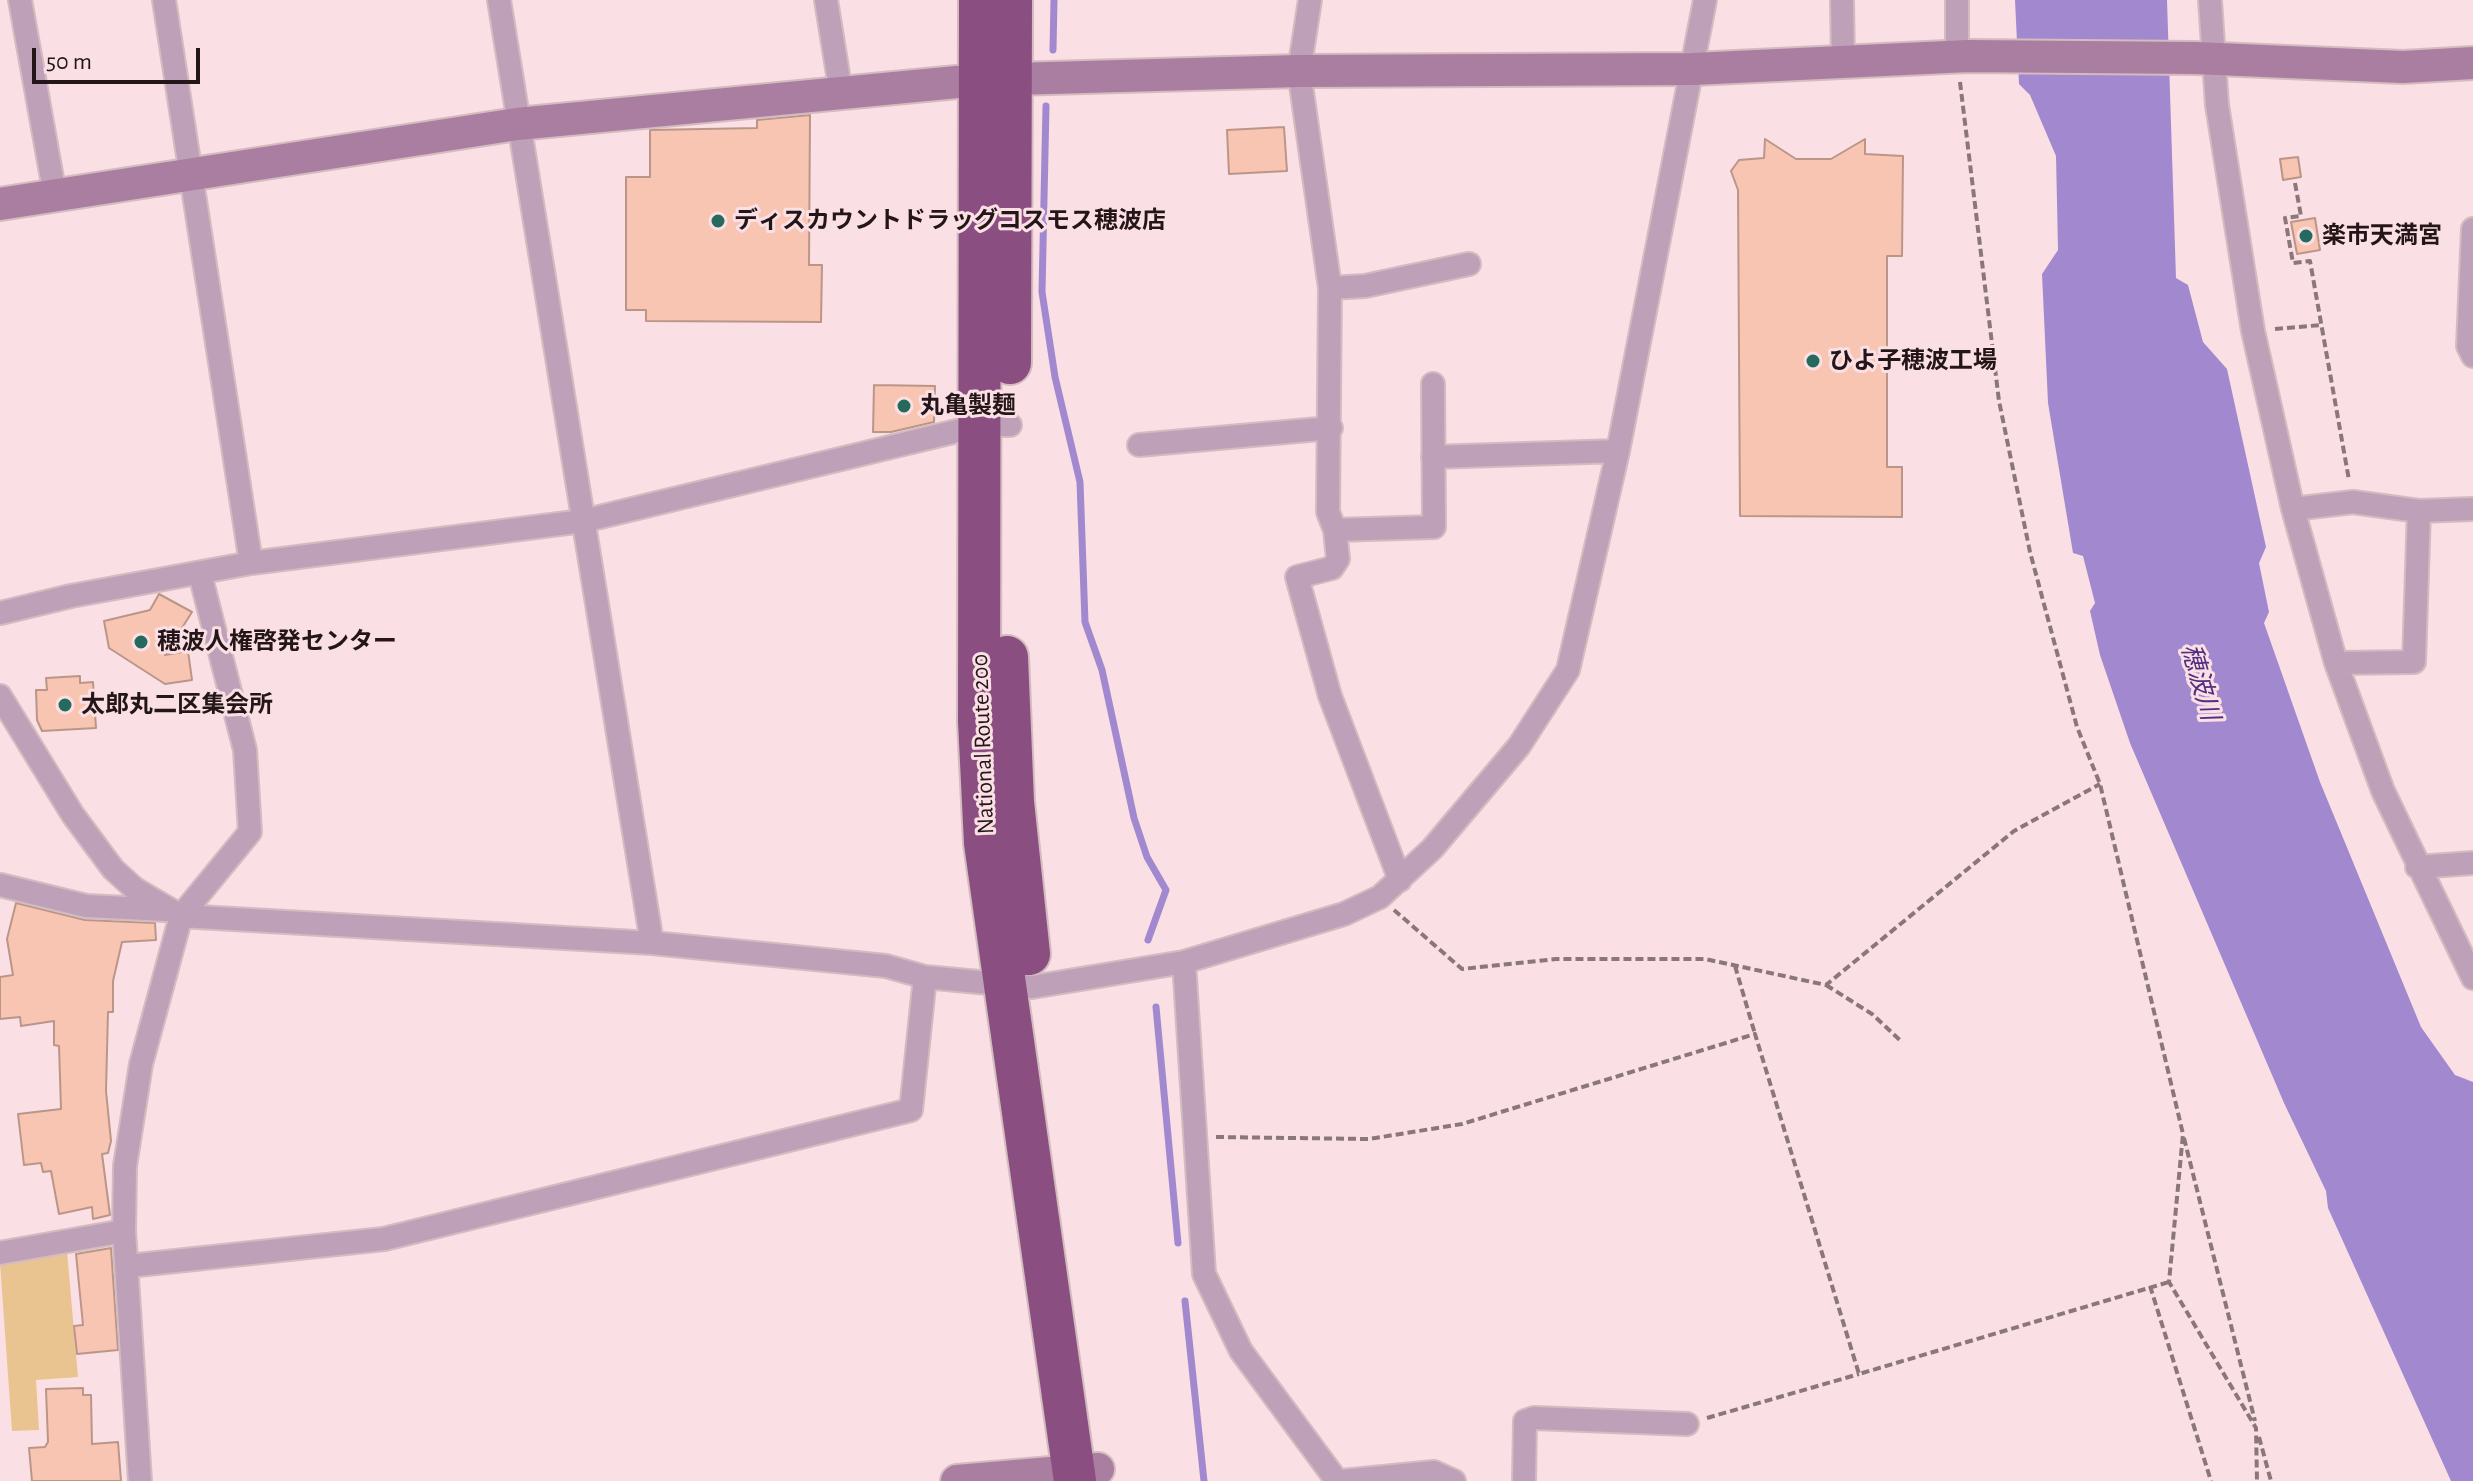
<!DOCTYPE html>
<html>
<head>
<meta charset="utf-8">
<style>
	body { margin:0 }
	#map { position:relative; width:2473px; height:1481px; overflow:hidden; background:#fae0e4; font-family:"Alegreya Sans",sans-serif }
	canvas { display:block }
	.scale { position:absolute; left:32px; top:48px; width:168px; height:36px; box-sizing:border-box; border:4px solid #241518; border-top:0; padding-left:10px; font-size:24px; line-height:28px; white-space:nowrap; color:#241518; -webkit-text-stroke:6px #fae0e4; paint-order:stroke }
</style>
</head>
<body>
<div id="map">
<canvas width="2473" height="1481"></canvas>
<div class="scale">50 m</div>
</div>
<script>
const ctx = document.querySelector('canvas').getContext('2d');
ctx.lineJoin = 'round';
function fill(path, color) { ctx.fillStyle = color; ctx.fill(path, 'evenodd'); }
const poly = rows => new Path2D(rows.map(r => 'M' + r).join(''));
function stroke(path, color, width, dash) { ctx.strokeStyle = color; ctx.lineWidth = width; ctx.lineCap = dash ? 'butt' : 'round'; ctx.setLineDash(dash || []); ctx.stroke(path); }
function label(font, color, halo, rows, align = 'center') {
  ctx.font = font + ' "Alegreya Sans","Noto Sans JP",sans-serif'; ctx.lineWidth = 6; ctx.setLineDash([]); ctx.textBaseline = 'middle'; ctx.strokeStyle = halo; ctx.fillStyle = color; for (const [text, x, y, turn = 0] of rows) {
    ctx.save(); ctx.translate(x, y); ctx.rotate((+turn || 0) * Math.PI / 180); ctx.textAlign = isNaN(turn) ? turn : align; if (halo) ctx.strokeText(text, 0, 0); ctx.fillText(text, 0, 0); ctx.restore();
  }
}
fill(poly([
	[67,1251,78,1377,36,1380,39,1430,12,1431,0,1263]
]), '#e9c490');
fill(poly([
	[2015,0,2167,0,2176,278,2188,285,2203,342,2227,369,2266,547,2259,563,2269,612,2264,623,2320,782,2421,1027,2455,1075,2473,1082,2473,1481,2451,1481,2328,1208,2326,1191,2284,1103,2130,743,2100,655,2090,611,2095,603,2083,556,2073,553,2048,403,2042,274,2058,250,2056,156,2030,95,2019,84]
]), '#a289cf');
stroke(poly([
	[1053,50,1054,0],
	[1046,106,1042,292,1055,377,1080,482,1085,622,1102,670,1134,818,1147,857,1166,890,1148,940],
	[1156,1007,1178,1243],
	[1185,1301,1204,1481]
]), '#a289cf', 7);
const building = poly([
	[810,115,809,265,822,265,821,322,646,321,646,310,626,310,626,177,650,177,650,130,757,128,757,120,810,115],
	[1284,127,1287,171,1229,174,1227,130,1284,127],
	[1765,139,1796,159,1831,159,1865,139,1865,154,1903,156,1902,256,1887,256,1887,467,1902,467,1902,517,1740,516,1738,190,1731,171,1739,160,1764,158,1765,139],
	[2298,157,2301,177,2283,180,2280,159,2298,157],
	[2315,218,2320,250,2297,254,2291,222,2315,218],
	[874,385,935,386,934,422,891,432,873,432,874,385],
	[159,594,192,612,165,655,188,651,192,680,165,684,109,648,104,621,150,610,159,594],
	[80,676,80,683,93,682,96,728,42,731,37,720,36,690,47,690,46,678,80,676],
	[16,903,85,920,155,923,156,940,122,942,113,981,113,1012,108,1012,106,1091,111,1141,108,1153,102,1154,110,1215,93,1219,92,1207,59,1214,51,1171,43,1172,41,1163,24,1165,18,1114,61,1109,59,1046,54,1045,54,1021,21,1026,20,1017,0,1019,0,977,13,975,7,939,16,903],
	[111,1248,118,1350,77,1354,74,1326,83,1325,76,1254,111,1248],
	[83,1388,83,1395,91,1395,92,1444,118,1442,121,1481,32,1481,29,1448,45,1447,48,1442,46,1389,83,1388]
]);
fill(building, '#f7c5b2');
stroke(building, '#bb9688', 2);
const street = poly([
	[20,0,55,195],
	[164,0,251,563],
	[499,0,652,943],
	[826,0,841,93],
	[1310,0,1299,71,1330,288,1328,512,1335,530,1338,559,1332,568,1297,577,1330,696,1400,880],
	[1842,0,1843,62],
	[2210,0,2217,105,2253,331,2293,509,2336,663,2383,791,2473,978],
	[1957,57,1957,0],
	[2473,229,2468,346,2473,356],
	[1330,288,1365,286,1469,264],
	[1139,445,1331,428],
	[1433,457,1618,451],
	[2293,509,2353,502,2419,511,2473,509],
	[1335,530,1434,527,1433,384],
	[0,613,71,596,251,563,583,521,982,425,1010,425],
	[2336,663,2414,662,2419,511],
	[0,696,73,815,113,869,135,889,181,916,652,943,886,966,925,977,1032,987,1184,962,1344,914,1380,897,1432,849,1519,746,1568,670,1618,451,1705,0],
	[2417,867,2473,863],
	[0,885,86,906,166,910],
	[1184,962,1204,1274,1241,1351,1337,1481],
	[0,1253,124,1231],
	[128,1266,384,1239,911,1110,925,977],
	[140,1481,124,1231,125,1166,141,1064,181,916,250,832,245,750,200,574],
	[1342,1481,1434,1472,1454,1481],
	[1524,1481,1525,1421,1534,1418,1687,1424]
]);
const secondary = poly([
	[0,204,517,124,978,80,1299,71,1693,69,1968,56,2195,58,2403,67,2473,63],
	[957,1481,1098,1469]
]);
const highway = poly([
	[980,0,979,721,985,843,1075,1481],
	[1010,363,1011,0],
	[1007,657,1013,802,1029,954]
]);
stroke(street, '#d3bbbf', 26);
stroke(secondary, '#d3bbbf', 36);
stroke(highway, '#d3bbbf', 46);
stroke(poly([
	[1960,82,1999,401,2030,552,2077,727,2100,784,2183,1134,2169,1282,2256,1428,2257,1481],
	[2295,183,2301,216,2285,218,2293,263,2310,261,2349,480],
	[2275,329,2321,325],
	[1394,910,1462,969,1556,959,1705,959,1826,985,2014,831,2100,784],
	[1735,966,1755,1034],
	[1826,985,1872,1014,1902,1042],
	[1216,1137,1369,1139,1462,1124,1755,1034,1859,1374,2169,1282],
	[2184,1138,2255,1421],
	[2150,1286,2211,1481],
	[1707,1418,1859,1374],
	[2259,1437,2271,1481]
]), '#8b777a', 4, [8, 4]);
stroke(street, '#bea1b8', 22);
stroke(secondary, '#a97ea0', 32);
stroke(highway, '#8a4f80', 42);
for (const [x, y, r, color] of [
	[718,221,8,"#256a5c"],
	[2306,236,8,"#256a5c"],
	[1813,361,8,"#256a5c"],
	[904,406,8,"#256a5c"],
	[141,642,8,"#256a5c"],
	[65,705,8,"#256a5c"]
]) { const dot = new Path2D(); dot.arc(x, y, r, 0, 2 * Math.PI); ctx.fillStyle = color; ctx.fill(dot); stroke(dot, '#fae0e4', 3); }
label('bold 24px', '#241518', '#fae0e4', [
	["ディスカウントドラッグコスモス穂波店",734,221],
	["楽市天満宮",2322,236],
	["ひよ子穂波工場",1829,361],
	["丸亀製麺",920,406],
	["穂波人権啓発センター",157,642],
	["太郎丸二区集会所",81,705]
], 'left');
label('24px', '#241518', '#fae0e4', [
	["National Route 200",983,744,-92]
]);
label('italic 26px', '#512e81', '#fae0e4', [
	["穂波川",2200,682,74]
]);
</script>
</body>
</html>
